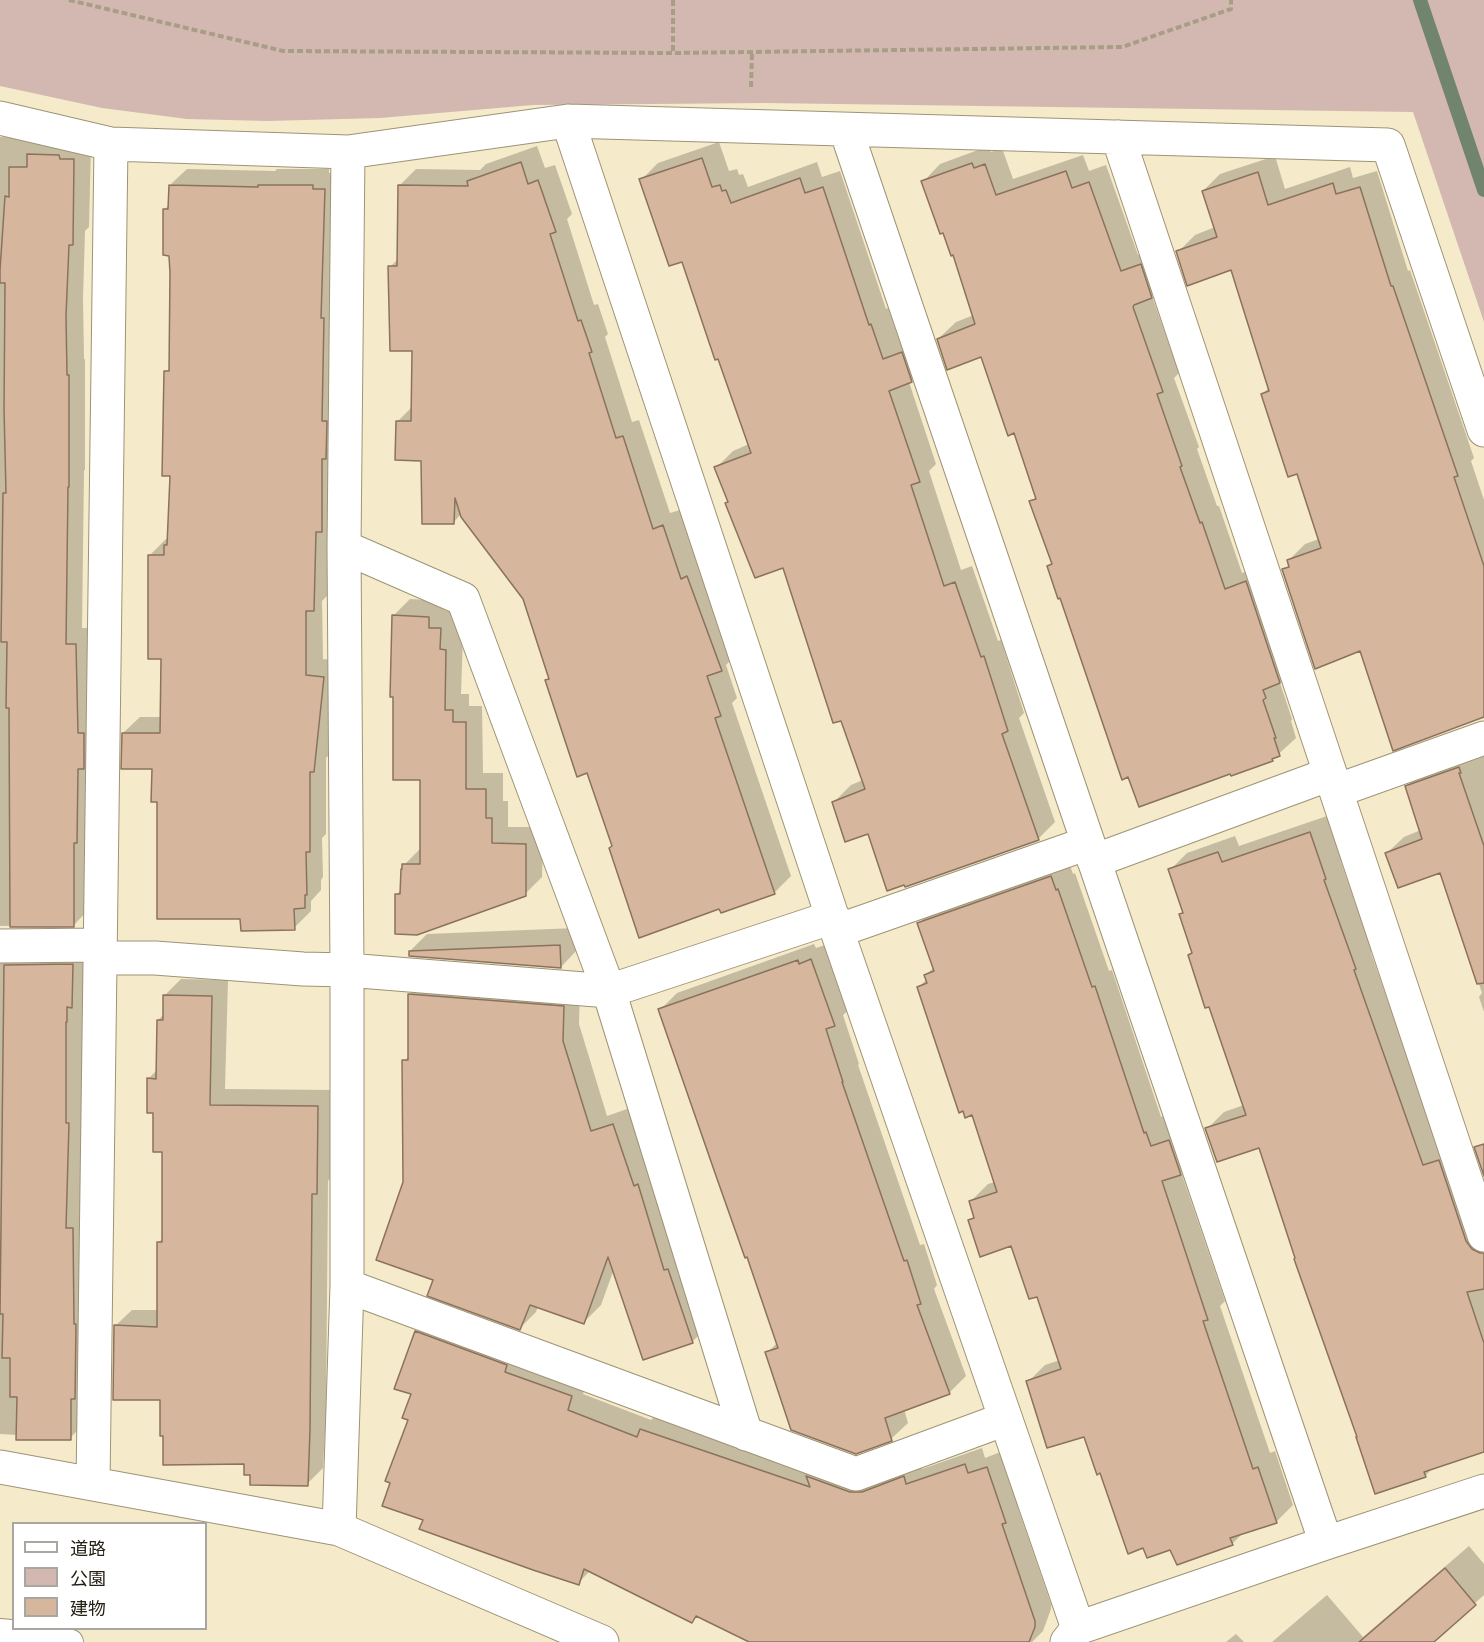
<!DOCTYPE html>
<html>
<head>
<meta charset="utf-8">
<style>
	body { margin:0 }
	#map { position:relative; width:1484px; height:1642px; overflow:hidden; background:#f5eac9; font-family:"Libre Baskerville","Noto Sans JP",serif }
	canvas { display:block }
	.legend { position:absolute; left:12px; top:1522px; width:195px; height:108px; box-sizing:border-box; background:#fff; border:2px solid #a8a6a1; margin:0; padding:8px 10px; list-style:none; font-size:18px; color:#262115 }
	.legend li { display:flex; align-items:center; gap:12px; height:30px }
	.legend b { width:30px; border:2px solid #a8a6a1 }
</style>
</head>
<body>
<div id="map">
<canvas width="1484" height="1642"></canvas>
<ul class="legend">
<li><b style="height:8px;background:#fff"></b>道路</li>
<li><b style="height:16px;background:#d3b8b1"></b>公園</li>
<li><b style="height:16px;background:#d6b79d"></b>建物</li>
</ul>
</div>
<script>
const ctx = document.querySelector('canvas').getContext('2d');
ctx.lineJoin = 'round';
function fill(path, color) { ctx.fillStyle = color; ctx.fill(path, 'evenodd'); }
const poly = rows => new Path2D(rows.map(r => 'M' + r).join(''));
function stroke(path, color, width, dash) { ctx.strokeStyle = color; ctx.lineWidth = width; ctx.lineCap = dash ? 'butt' : 'round'; ctx.setLineDash(dash || []); ctx.stroke(path); }
fill(poly([
	[0,0,1484,0,1484,322,1413,112,766,103,533,105,380,118,268,121,187,119,102,108,0,86]
]), '#d3b8b1');
fill(poly([
	[0,137,76,139,91,143,89,227,85,231,83,298,84,359,85,359,85,469,84,471,82,628,93,628,90,908,74,925,0,926],
	[719,142,729,171,737,169,739,175,743,174,748,187,817,162,822,177,840,171,886,309,888,308,900,343,919,336,928,364,909,382,936,464,929,471,961,570,972,566,998,641,1001,640,1024,713,1019,718,1055,822,1038,839,869,833,834,802,851,785,863,780,842,719,784,566,727,503,729,501,716,468,733,451,749,444,683,260,641,180,658,163],
	[537,146,545,168,555,165,572,214,567,219,594,305,598,304,608,334,605,337,632,422,639,420,670,513,680,510,697,563,704,560,738,653,726,665,737,698,732,703,791,876,774,893,720,907,613,845,588,771,547,681,550,677,524,598,461,514,454,522,422,460,397,422,413,406,413,350,390,267,399,258,399,186,416,169,480,170,486,164],
	[989,146,991,152,1002,148,1013,179,1083,155,1089,171,1106,165,1138,255,1158,248,1168,280,1152,296,1179,373,1174,378,1199,447,1197,449,1217,506,1219,506,1242,573,1264,565,1283,680,1280,683,1292,719,1291,721,1296,738,1272,760,1061,596,1048,567,1053,562,1031,502,1037,496,1015,432,982,356,938,339,956,322,974,315,954,253,923,182,940,164],
	[1275,156,1285,189,1350,167,1353,178,1377,171,1408,271,1410,270,1474,458,1471,461,1484,500,1484,718,1478,719,1361,649,1284,570,1290,564,1288,561,1305,544,1319,539,1298,472,1262,394,1270,387,1232,268,1178,252,1195,235,1215,227,1203,191,1220,174],
	[187,169,275,171,277,169,329,169,329,173,341,173,330,593,322,601,323,659,340,661,330,754,326,758,326,834,322,838,323,877,321,880,321,890,311,901,311,911,294,928,242,917,159,801,154,767,123,733,140,717,162,717,163,658,150,555,166,539,169,539,171,475,166,372,171,367,171,273,164,210,170,204,170,185],
	[410,599,446,601,445,611,458,612,457,633,463,633,461,694,469,694,469,706,482,706,483,773,503,773,503,801,508,801,508,827,543,827,542,877,525,894,397,894,402,889,404,865,422,847,422,778,393,616],
	[1484,748,1484,1012,1479,997,1482,993,1441,871,1387,853,1404,837,1421,830,1406,787,1423,770],
	[1327,816,1342,861,1341,862,1372,951,1371,953,1440,1149,1442,1148,1484,1275,1484,1451,1434,1467,1425,1476,1297,1257,1260,1146,1207,1129,1224,1112,1244,1105,1210,1005,1189,955,1193,951,1181,914,1184,911,1170,870,1187,853,1235,836,1239,846],
	[1068,860,1073,874,1075,873,1109,971,1112,970,1161,1117,1163,1116,1168,1130,1186,1124,1197,1156,1181,1172,1225,1301,1220,1306,1270,1453,1275,1451,1293,1505,1276,1522,1244,1532,1232,1544,1171,1548,1101,1471,1085,1435,1028,1382,1045,1365,1060,1360,1038,1295,1012,1244,970,1221,975,1216,971,1201,988,1184,995,1182,973,1113,919,987,927,979,926,975,934,967,919,923,936,906],
	[576,928,577,950,561,967,410,951,427,934],
	[0,937,89,948,84,1003,82,1005,82,1106,87,1421,70,1438,0,1434],
	[814,944,816,948,828,944,851,1008,843,1015,859,1064,858,1065,920,1245,924,1244,937,1285,934,1289,966,1376,949,1393,904,1409,908,1423,891,1439,767,1353,778,1342,660,1010,677,993],
	[427,978,580,990,579,1024,607,1116,630,1108,709,1325,692,1342,614,1269,601,1305,584,1322,538,1306,536,1312,520,1328,434,1280,404,1183,404,1061,410,1055,410,994],
	[181,979,228,980,225,1089,334,1090,332,1176,328,1181,326,1412,323,1468,307,1484,251,1474,245,1463,162,1398,115,1326,132,1310,158,1310,159,1242,163,1238,164,1150,148,1079,157,1070,158,1020,164,1014,164,996],
	[432,1315,588,1380,583,1394,651,1420,658,1413,817,1467,920,1461,922,1469,982,1448,985,1458,1003,1451,1021,1505,1018,1508,1051,1604,1051,1609,1043,1631,1032,1642,753,1642,698,1615,692,1621,591,1570,578,1583,424,1519,410,1419,413,1394,416,1332],
	[1469,1546,1484,1564,1484,1595,1431,1642,1272,1642,1327,1595,1363,1637],
	[1236,1634,1244,1642,1226,1642]
]), '#0003');
stroke(poly([
	[1420,0,1484,190]
]), '#70846e', 14);
const building = poly([
	[27,154,59,155,60,159,74,159,73,245,69,245,66,316,67,375,69,375,69,487,68,487,66,644,76,644,78,733,84,733,84,769,78,769,77,843,74,843,74,927,10,927,9,708,6,708,7,642,1,642,3,493,6,493,4,409,5,283,0,283,0,270,5,196,9,197,9,167,27,167,27,154],
	[702,158,712,187,720,185,722,191,726,190,731,203,800,178,805,193,823,187,869,325,871,324,883,359,902,352,912,382,889,391,920,482,911,485,944,586,955,582,981,657,984,656,1008,731,1002,734,1039,840,905,887,904,885,887,891,868,834,845,842,832,802,865,789,841,721,833,723,783,568,755,578,725,503,728,502,714,467,751,453,718,359,715,360,682,262,669,266,639,179,702,158],
	[521,162,528,184,538,180,556,232,550,234,578,321,581,320,592,352,589,353,616,438,623,436,653,529,663,525,681,579,687,576,722,671,707,676,721,716,715,718,775,894,721,913,719,909,639,938,609,848,612,846,587,773,577,777,545,680,549,679,523,599,461,517,455,498,454,524,422,524,421,461,395,460,396,421,411,421,412,351,390,351,388,266,397,266,398,185,468,186,467,181,521,162],
	[972,163,974,168,985,164,996,195,1066,171,1072,188,1089,182,1121,271,1141,264,1152,298,1134,305,1133,307,1163,392,1157,394,1182,466,1180,467,1200,523,1202,522,1225,589,1246,581,1280,683,1263,690,1266,698,1263,700,1276,738,1274,738,1280,756,1272,759,1273,761,1231,776,1230,774,1139,807,1128,777,1122,780,1060,598,1058,599,1047,566,1052,564,1029,501,1036,499,1014,433,1008,436,981,357,947,370,937,339,975,324,953,255,951,256,943,233,940,234,921,181,972,163],
	[1258,172,1268,205,1333,183,1336,194,1360,187,1391,286,1393,286,1458,476,1454,477,1484,566,1484,717,1393,751,1360,651,1315,669,1282,569,1289,567,1287,560,1321,548,1297,474,1288,477,1261,394,1269,391,1231,270,1187,286,1176,251,1217,237,1202,191,1258,172],
	[169,185,258,187,258,185,313,185,313,189,325,189,321,318,324,318,322,421,327,421,326,459,322,459,322,532,316,532,314,611,306,611,306,675,324,677,314,772,310,772,310,852,306,852,307,895,305,895,305,908,294,909,295,930,241,931,240,919,157,919,157,802,151,802,152,769,121,769,122,733,160,733,161,659,148,659,148,555,164,555,164,545,167,545,170,476,162,476,164,371,169,371,170,273,169,256,163,255,163,209,168,209,169,185],
	[392,615,429,617,429,628,441,628,440,649,446,650,445,710,453,710,453,722,466,722,466,789,486,789,486,818,492,818,492,843,526,844,526,896,417,935,395,934,395,894,400,894,401,869,402,869,402,864,420,864,420,780,393,780,393,697,390,697,392,615],
	[1459,767,1461,773,1459,773,1484,846,1484,983,1477,984,1440,873,1398,888,1385,853,1422,839,1405,786,1459,767],
	[1310,832,1326,879,1324,880,1356,969,1354,970,1423,1165,1439,1160,1466,1241,1472,1249,1480,1253,1484,1253,1484,1289,1467,1292,1484,1343,1484,1452,1424,1472,1426,1477,1375,1494,1356,1437,1357,1437,1294,1259,1295,1258,1259,1148,1217,1162,1205,1128,1246,1115,1209,1007,1205,1008,1188,955,1192,953,1179,914,1183,913,1168,869,1218,852,1222,862,1310,832],
	[1051,876,1056,890,1058,889,1092,987,1095,986,1144,1133,1146,1132,1151,1146,1169,1140,1181,1175,1162,1181,1208,1320,1203,1321,1253,1469,1258,1467,1277,1523,1230,1538,1233,1545,1177,1565,1170,1550,1147,1558,1143,1548,1128,1554,1100,1473,1097,1475,1084,1437,1047,1448,1026,1381,1061,1369,1037,1297,1029,1299,1011,1246,980,1257,968,1220,974,1218,969,1201,997,1192,972,1115,965,1118,963,1111,959,1113,917,987,927,983,924,975,934,971,917,923,1051,876],
	[560,945,561,968,409,956,409,951,560,945],
	[811,959,835,1026,826,1029,843,1082,842,1082,904,1261,907,1260,921,1304,917,1305,950,1394,885,1418,892,1441,856,1454,791,1430,765,1352,778,1348,747,1257,745,1258,715,1173,658,1009,798,960,799,964,811,959],
	[73,964,72,1008,67,1007,67,1022,66,1022,66,1123,69,1123,66,1228,73,1228,74,1324,76,1324,75,1399,71,1399,71,1440,16,1440,17,1397,10,1397,10,1358,2,1358,3,1314,0,1314,4,965,73,964],
	[408,994,564,1006,563,1041,591,1131,613,1124,634,1186,638,1184,664,1270,668,1269,693,1343,643,1360,608,1257,584,1324,530,1305,520,1330,427,1296,433,1280,376,1260,403,1182,402,1060,408,1060,408,994],
	[163,995,212,996,210,1105,318,1106,317,1194,312,1194,310,1430,308,1486,250,1485,250,1475,244,1475,244,1464,163,1465,163,1436,160,1436,160,1400,113,1400,114,1325,157,1327,157,1242,162,1242,162,1152,153,1152,153,1113,147,1113,147,1078,156,1079,157,1020,163,1020,163,995],
	[1484,1144,1484,1176,1474,1147,1484,1144],
	[415,1331,507,1365,505,1372,572,1396,568,1410,637,1437,640,1429,810,1487,806,1476,850,1492,862,1492,904,1476,906,1484,965,1464,968,1473,987,1467,1006,1523,1002,1524,1035,1621,1035,1627,1029,1642,749,1642,696,1616,692,1623,584,1569,579,1585,533,1570,419,1529,423,1520,382,1506,390,1483,385,1481,408,1420,402,1418,411,1394,394,1389,415,1331],
	[1445,1568,1476,1605,1434,1642,1359,1642,1445,1568]
]);
fill(building, '#d6b79d');
stroke(building, '#8b725d', 1.5);
const service = poly([
	[0,1631,42,1635,71,1642]
]);
const minor = poly([
	[0,118,111,144,348,152,568,121,1388,145,1484,430],
	[568,121,837,931,1078,1628],
	[846,130,1326,1543],
	[1118,137,1484,1235],
	[344,547,463,599,609,991,746,1434],
	[1336,791,1484,738],
	[1094,861,1330,774],
	[837,931,1088,843],
	[0,946,100,945],
	[100,958,155,958,303,969,347,970,609,991,833,917],
	[347,1286,856,1474,1005,1419],
	[0,1467,339,1529,602,1642],
	[93,1484,111,144],
	[339,1529,347,1286,347,970,344,547,348,152],
	[1067,1642,1078,1628,1326,1543,1484,1491]
]);
stroke(service, '#9e9375', 26);
stroke(minor, '#9e9375', 35);
stroke(poly([
	[69,0,283,51,673,53,1122,47,1231,9,1231,0],
	[673,0,673,53],
	[751,87,752,51]
]), '#a79e85', 4, [6, 3]);
stroke(service, '#fff', 24);
stroke(minor, '#fff', 33);
</script>
</body>
</html>
